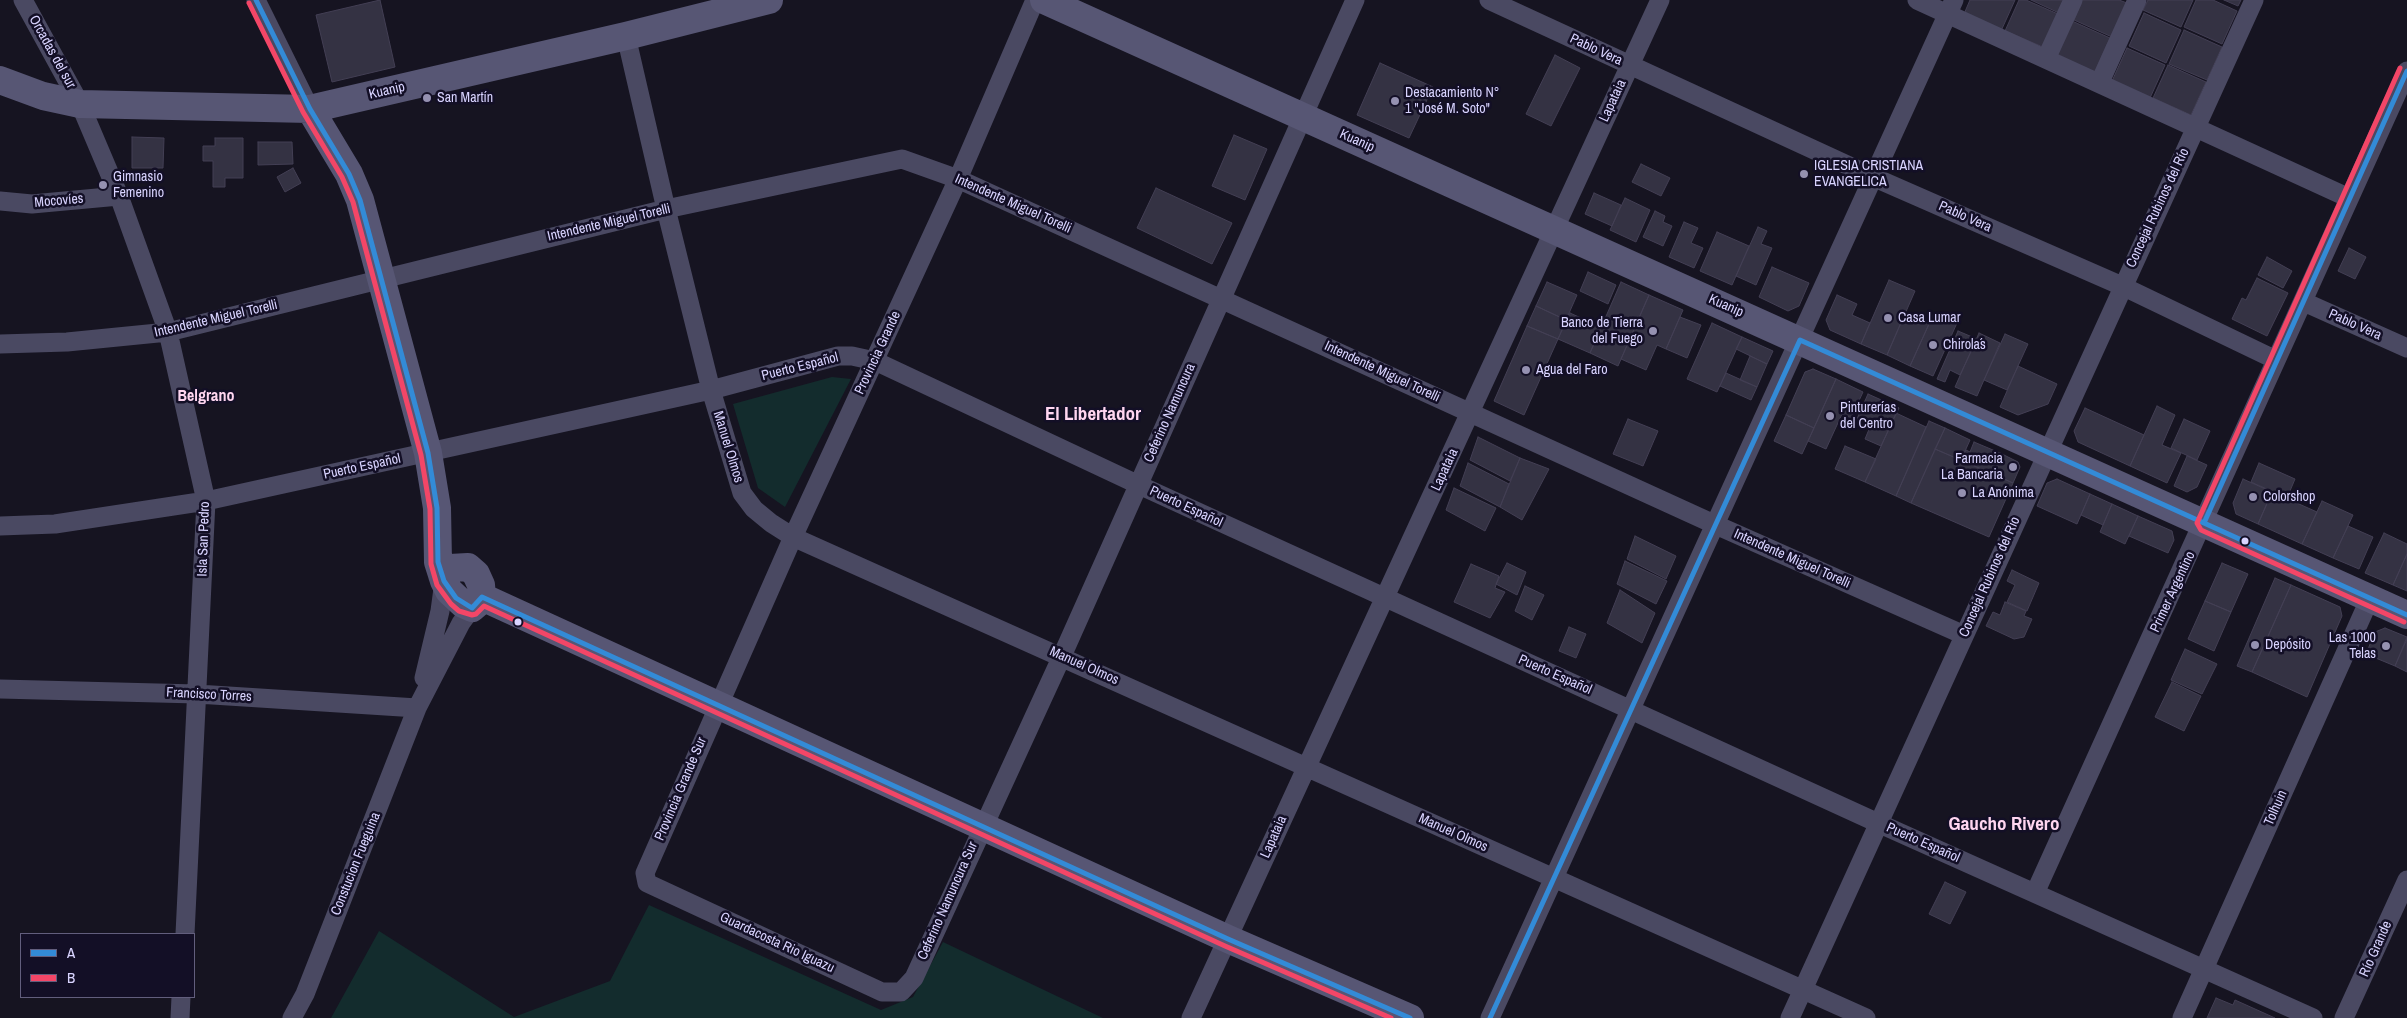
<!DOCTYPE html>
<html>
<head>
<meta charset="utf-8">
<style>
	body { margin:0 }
	#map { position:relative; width:2407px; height:1018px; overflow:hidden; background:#161421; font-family:"Archivo Narrow",sans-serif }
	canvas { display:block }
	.legend { position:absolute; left:20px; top:933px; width:175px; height:65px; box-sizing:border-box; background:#130f26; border:1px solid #625e7d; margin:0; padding:6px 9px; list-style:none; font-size:15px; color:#d9d4ff }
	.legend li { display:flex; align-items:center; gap:10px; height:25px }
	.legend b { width:25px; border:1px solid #625e7d }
</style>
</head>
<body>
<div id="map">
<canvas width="2407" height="1018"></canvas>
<ul class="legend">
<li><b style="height:6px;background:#338bd7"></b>A</li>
<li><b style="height:6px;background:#f34667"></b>B</li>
</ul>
</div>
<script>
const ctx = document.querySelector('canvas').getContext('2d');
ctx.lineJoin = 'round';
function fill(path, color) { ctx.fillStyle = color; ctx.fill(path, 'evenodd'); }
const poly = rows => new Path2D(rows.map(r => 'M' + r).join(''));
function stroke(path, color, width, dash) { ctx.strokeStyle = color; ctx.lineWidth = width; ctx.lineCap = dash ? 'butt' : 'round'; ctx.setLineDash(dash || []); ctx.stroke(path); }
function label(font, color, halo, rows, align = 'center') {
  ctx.font = font + ' "Archivo Narrow",sans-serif'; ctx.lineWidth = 5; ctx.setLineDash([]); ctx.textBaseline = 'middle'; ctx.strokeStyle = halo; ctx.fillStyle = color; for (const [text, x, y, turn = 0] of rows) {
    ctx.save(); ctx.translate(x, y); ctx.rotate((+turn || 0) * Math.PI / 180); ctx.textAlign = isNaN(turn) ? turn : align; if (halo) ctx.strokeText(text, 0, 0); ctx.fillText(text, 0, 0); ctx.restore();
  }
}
fill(poly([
	[832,377,851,379,785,507,758,488,733,404],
	[649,905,881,1010,913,997,943,942,1103,1018,331,1018,379,931,514,1017,610,981]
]), '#132c2d');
const building = poly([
	[380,0,395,67,332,82,316,15,380,0],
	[1970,0,2015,0,2001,31,1964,14,1970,0],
	[2019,0,2026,0,2058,14,2043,47,2005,31,2019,0],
	[2031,0,2065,0,2059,13,2031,0],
	[2082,0,2119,0,2127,3,2112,37,2074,20,2082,0],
	[2148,0,2193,0,2181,27,2143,10,2148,0],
	[2196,0,2213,0,2237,11,2222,44,2184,27,2196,0],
	[2224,0,2241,0,2238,6,2224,0],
	[2144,13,2181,30,2166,63,2129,46,2144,13],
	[2072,21,2110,38,2095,72,2057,55,2072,21],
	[2184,30,2222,47,2207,80,2169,64,2184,30],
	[2127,48,2165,65,2150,98,2112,81,2127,48],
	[1555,55,1580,68,1551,126,1526,114,1555,55],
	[1380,63,1433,87,1409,138,1357,115,1380,63],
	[2168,65,2206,82,2191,115,2153,98,2168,65],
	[1234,135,1267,149,1245,200,1212,186,1234,135],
	[132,137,164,138,163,168,132,168,132,137],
	[215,138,243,138,243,178,225,178,225,187,213,187,213,161,203,161,203,146,215,146,215,138],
	[258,142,292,142,293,164,258,165,258,142],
	[1641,164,1670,178,1661,196,1632,182,1641,164],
	[293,168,301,183,285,192,277,177,293,168],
	[1156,188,1232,223,1212,264,1137,228,1156,188],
	[1594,193,1621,205,1612,226,1585,214,1594,193],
	[1625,198,1650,210,1636,242,1610,230,1625,198],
	[1655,211,1665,216,1663,222,1672,226,1663,246,1643,237,1655,211],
	[1684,222,1698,228,1691,243,1703,248,1694,268,1669,257,1684,222],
	[1758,227,1767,231,1761,244,1772,248,1756,285,1736,276,1758,227],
	[1717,232,1749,246,1732,285,1700,271,1717,232],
	[2349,248,2366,257,2355,279,2338,271,2349,248],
	[2267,257,2292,271,2283,288,2258,275,2267,257],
	[1772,267,1809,283,1799,306,1788,311,1759,297,1772,267],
	[1588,272,1616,285,1608,304,1580,291,1588,272],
	[2257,278,2288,293,2267,336,2232,319,2242,298,2246,300,2257,278],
	[1889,280,1915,291,1887,355,1861,344,1889,280],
	[1547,282,1577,295,1566,320,1536,306,1547,282],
	[1621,282,1649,295,1618,366,1590,353,1621,282],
	[1649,295,1683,310,1666,349,1657,345,1646,370,1621,359,1649,295],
	[1837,295,1857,304,1852,315,1870,323,1861,344,1830,330,1826,320,1837,295],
	[1536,306,1566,320,1558,339,1527,326,1536,306],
	[1570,313,1601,327,1590,353,1558,339,1570,313],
	[1905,313,1929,324,1910,366,1887,355,1905,313],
	[1934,313,1957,323,1933,376,1910,366,1934,313],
	[1680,317,1701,325,1687,358,1666,349,1680,317],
	[1712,323,1742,337,1717,392,1687,379,1712,323],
	[1527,326,1558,339,1524,415,1494,401,1527,326],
	[1958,331,1977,339,1960,375,1950,370,1945,382,1937,379,1958,331],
	[1979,333,2000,343,1977,396,1955,387,1979,333],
	[2005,334,2028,344,2007,390,1984,380,2005,334],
	[1742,337,1773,351,1767,364,1736,349,1742,337],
	[1750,356,1767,364,1757,387,1740,380,1750,356],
	[2018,366,2057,384,2048,404,2018,415,2000,407,2018,366],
	[1813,369,1836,379,1814,428,1786,415,1805,372,1813,369],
	[1726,373,1757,387,1751,400,1720,386,1726,373],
	[1836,379,1863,392,1851,418,1842,414,1826,449,1808,441,1836,379],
	[1868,394,1899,408,1881,446,1865,439,1870,427,1856,421,1868,394],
	[2157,406,2175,415,2162,445,2181,453,2167,483,2130,466,2157,406],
	[2085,408,2144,435,2130,466,2078,442,2074,431,2085,408],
	[1896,413,1926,427,1896,496,1865,482,1896,413],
	[1786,415,1814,428,1802,454,1774,441,1786,415],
	[1628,419,1658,431,1643,466,1613,454,1628,419],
	[2184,419,2210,431,2197,460,2171,448,2184,419],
	[1929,421,1945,428,1911,503,1896,496,1929,421],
	[1945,428,1970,440,1961,460,1935,449,1945,428],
	[1478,437,1520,458,1510,481,1470,460,1478,437],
	[1974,442,2000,453,1991,473,1961,460,1966,450,1970,452,1974,442],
	[1845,446,1876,459,1865,482,1835,469,1845,446],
	[1935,449,2013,483,1989,537,1911,503,1935,449],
	[2000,453,2018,462,2020,467,2013,483,1991,473,2000,453],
	[2187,456,2207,465,2197,487,2187,492,2174,486,2187,456],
	[1520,458,1549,469,1522,520,1500,507,1520,458],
	[1468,463,1509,484,1500,507,1460,486,1468,463],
	[2259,463,2295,479,2287,498,2251,482,2259,463],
	[2057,479,2090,494,2077,524,2037,506,2047,483,2057,479],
	[2243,479,2272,492,2258,524,2236,514,2233,503,2243,479],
	[1454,488,1496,508,1485,531,1446,510,1454,488],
	[2272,492,2317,512,2302,544,2258,524,2272,492],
	[2090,494,2112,504,2103,525,2081,515,2090,494],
	[2322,501,2353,515,2333,558,2302,544,2322,501],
	[2112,504,2138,516,2125,544,2100,532,2112,504],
	[2138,516,2172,531,2174,540,2168,553,2129,536,2138,516],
	[2348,526,2373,537,2359,569,2333,558,2348,526],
	[2384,533,2407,544,2407,554,2393,585,2365,573,2384,533],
	[1635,536,1676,556,1666,579,1627,559,1635,536],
	[2407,554,2407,591,2393,585,2407,554],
	[1625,561,1667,581,1656,604,1617,584,1625,561],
	[1507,563,1526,572,1517,595,1496,584,1507,563],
	[2222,563,2248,574,2231,612,2205,601,2222,563],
	[1471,564,1499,576,1495,588,1505,592,1490,618,1454,602,1471,564],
	[2012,570,2039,583,2027,611,2007,602,2015,585,2007,581,2012,570],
	[2275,578,2291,585,2252,672,2237,666,2275,578],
	[2291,585,2340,607,2342,616,2307,697,2252,672,2291,585],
	[1525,586,1544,595,1532,620,1515,611,1525,586],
	[1620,590,1655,613,1642,643,1607,623,1620,590],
	[2205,601,2231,612,2214,651,2188,639,2205,601],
	[2005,602,2026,611,2024,616,2032,619,2024,637,2014,639,1986,626,1993,612,2000,615,2005,602],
	[1569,627,1586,634,1576,658,1559,651,1569,627],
	[2385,628,2407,637,2395,666,2366,654,2375,632,2385,628],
	[2407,639,2407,672,2395,666,2407,639],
	[2185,649,2217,664,2202,694,2171,680,2185,649],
	[2172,682,2201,696,2184,731,2155,717,2172,682],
	[1945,882,1966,892,1950,924,1929,914,1945,882],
	[2216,998,2233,1005,2235,1000,2275,1018,2207,1018,2216,998]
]);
fill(building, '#343243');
stroke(building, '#433f54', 1);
stroke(poly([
	[23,0,80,104,119,196,168,332,206,501,185,934],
	[256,0,310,109],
	[1035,0,958,179,793,537,645,873,647,883,882,992,901,992,914,978,1062,656,1355,0],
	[1489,0,1873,177,2122,286,2276,360],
	[1917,0,2349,198],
	[626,36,666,209,711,390,742,493,754,509,771,523,793,537,1866,1018],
	[2046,59,2073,0],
	[2100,82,2137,0],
	[0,201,32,204,119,196],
	[2304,302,2407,348],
	[0,344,67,342,168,332,666,209,902,159,958,179,1716,525,1964,635],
	[0,526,55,524,206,501,711,390,838,356,852,356,875,361,1139,485,1878,823,2313,1018],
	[424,678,440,611,444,581],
	[0,689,197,694,417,708],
	[2035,893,2407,71],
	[180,1018,181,997],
	[292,1018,305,994,417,708,461,623,472,608],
	[1191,1018,1660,0],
	[1490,1018,1954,0],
	[1790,1018,2254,0],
	[2182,1018,2370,598],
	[2344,1018,2407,880]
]), '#4a4962', 19);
stroke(poly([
	[1044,0,2407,615],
	[0,80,43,96,80,104,310,109,626,36,769,0],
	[310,109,349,174,360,200,428,453,437,508,438,562,444,581,449,591,463,604,472,608,479,602,482,597,481,585,476,574,468,567,450,568,442,575],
	[482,597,1228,939,1410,1018]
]), '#575674', 28);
stroke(poly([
	[256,0,310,109,349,174,360,200,428,453,437,508,438,562,444,581,456,598,472,608,482,597,1228,939,1410,1018],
	[2204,523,2407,71],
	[1490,1018,1800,340,2407,615]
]), '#338bd7', 5);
stroke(poly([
	[249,3,303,112,342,177,353,202,421,455,430,509,431,564,437,585,451,604,459,611,472,615,476,614,484,606,1225,946,1391,1018],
	[2400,68,2197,523,2201,530,2404,622]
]), '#f34667', 5);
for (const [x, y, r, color] of [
	[427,98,5,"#9591b1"],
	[1395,101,5,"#9591b1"],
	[1804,174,5,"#9591b1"],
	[103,185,5,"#9591b1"],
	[1888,318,5,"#9591b1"],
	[1653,331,5,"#9591b1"],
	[1933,345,5,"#9591b1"],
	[1526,370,5,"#9591b1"],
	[1830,416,5,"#9591b1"],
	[2013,467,5,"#9591b1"],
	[1962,493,5,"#9591b1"],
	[2253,497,5,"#9591b1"],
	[2245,541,4.5,"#d9d4ff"],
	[518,622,4.5,"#d9d4ff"],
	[2255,645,5,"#9591b1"],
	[2386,646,5,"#9591b1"]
]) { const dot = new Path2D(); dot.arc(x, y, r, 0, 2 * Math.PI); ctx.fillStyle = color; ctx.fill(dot); stroke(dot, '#130f26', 2); }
label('14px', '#d9d4ff', '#130f26', [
	["Pablo Vera",1596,50,25],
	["Orcadas del sur",52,52,61],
	["Kuanip",387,91,-13],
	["Lapataia",1613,101,-65],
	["Kuanip",1357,141,24],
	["Mocovíes",59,201,-5],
	["Intendente Miguel Torelli",1013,204,24],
	["Concejal Rubinos del Río",2158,208,-65],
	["Pablo Vera",1965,217,24],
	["Intendente Miguel Torelli",609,223,-13],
	["Kuanip",1726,306,24],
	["Intendente Miguel Torelli",216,319,-13],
	["Pablo Vera",2355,325,24],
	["Provincia Grande",878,353,-65],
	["Puerto Español",800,367,-14],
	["Intendente Miguel Torelli",1382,372,25],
	["Ceferino Namuncura",1170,413,-66],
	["Manuel Olmos",728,447,73],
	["Puerto Español",362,467,-12],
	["Lapataia",1445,470,-65],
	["Puerto Español",1186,507,25],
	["Isla San Pedro",204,539,-88],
	["Intendente Miguel Torelli",1792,559,24],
	["Concejal Rubinos del Río",1990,577,-66],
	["Primer Argentino",2173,592,-65],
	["Manuel Olmos",1084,666,24],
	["Puerto Español",1555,675,24],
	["Francisco Torres",209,695,3],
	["Provincia Grande Sur",681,789,-67],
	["Tolhuin",2276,808,-66],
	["Manuel Olmos",1453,833,24],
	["Lapataia",1274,837,-66],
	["Puerto Español",1923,843,24],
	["Constucion Fueguina",356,864,-68],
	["Ceferino Namuncura Sur",948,901,-66],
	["Guardacosta Rio Iguazu",777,943,25],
	["Río Grande",2376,949,-66]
]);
label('14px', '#d9d4ff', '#130f26', [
	["Destacamiento N°",1405,93],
	["1 \"José M. Soto\"",1405,109],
	["San Martín",437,98],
	["IGLESIA CRISTIANA",1814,166],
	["EVANGELICA",1814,182],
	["Gimnasio",113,177],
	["Femenino",113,193],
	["Casa Lumar",1898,318],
	["Banco de Tierra",1643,323,"right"],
	["del Fuego",1643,339,"right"],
	["Chirola´s",1943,345],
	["Agua del Faro",1536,370],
	["Pinturerías",1840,408],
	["del Centro",1840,424],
	["Farmacia",2003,459,"right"],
	["La Bancaria",2003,475,"right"],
	["La Anónima",1972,493],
	["Colorshop",2263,497],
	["Las 1000",2376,638,"right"],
	["Telas",2376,654,"right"],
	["Depósito",2265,645]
], 'left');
label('bold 16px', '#ffd6f0', '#130f26', [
	["Belgrano",206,397]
]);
label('bold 19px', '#ffd6f0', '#130f26', [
	["El Libertador",1093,415],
	["Gaucho Rivero",2004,825]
]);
</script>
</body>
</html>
